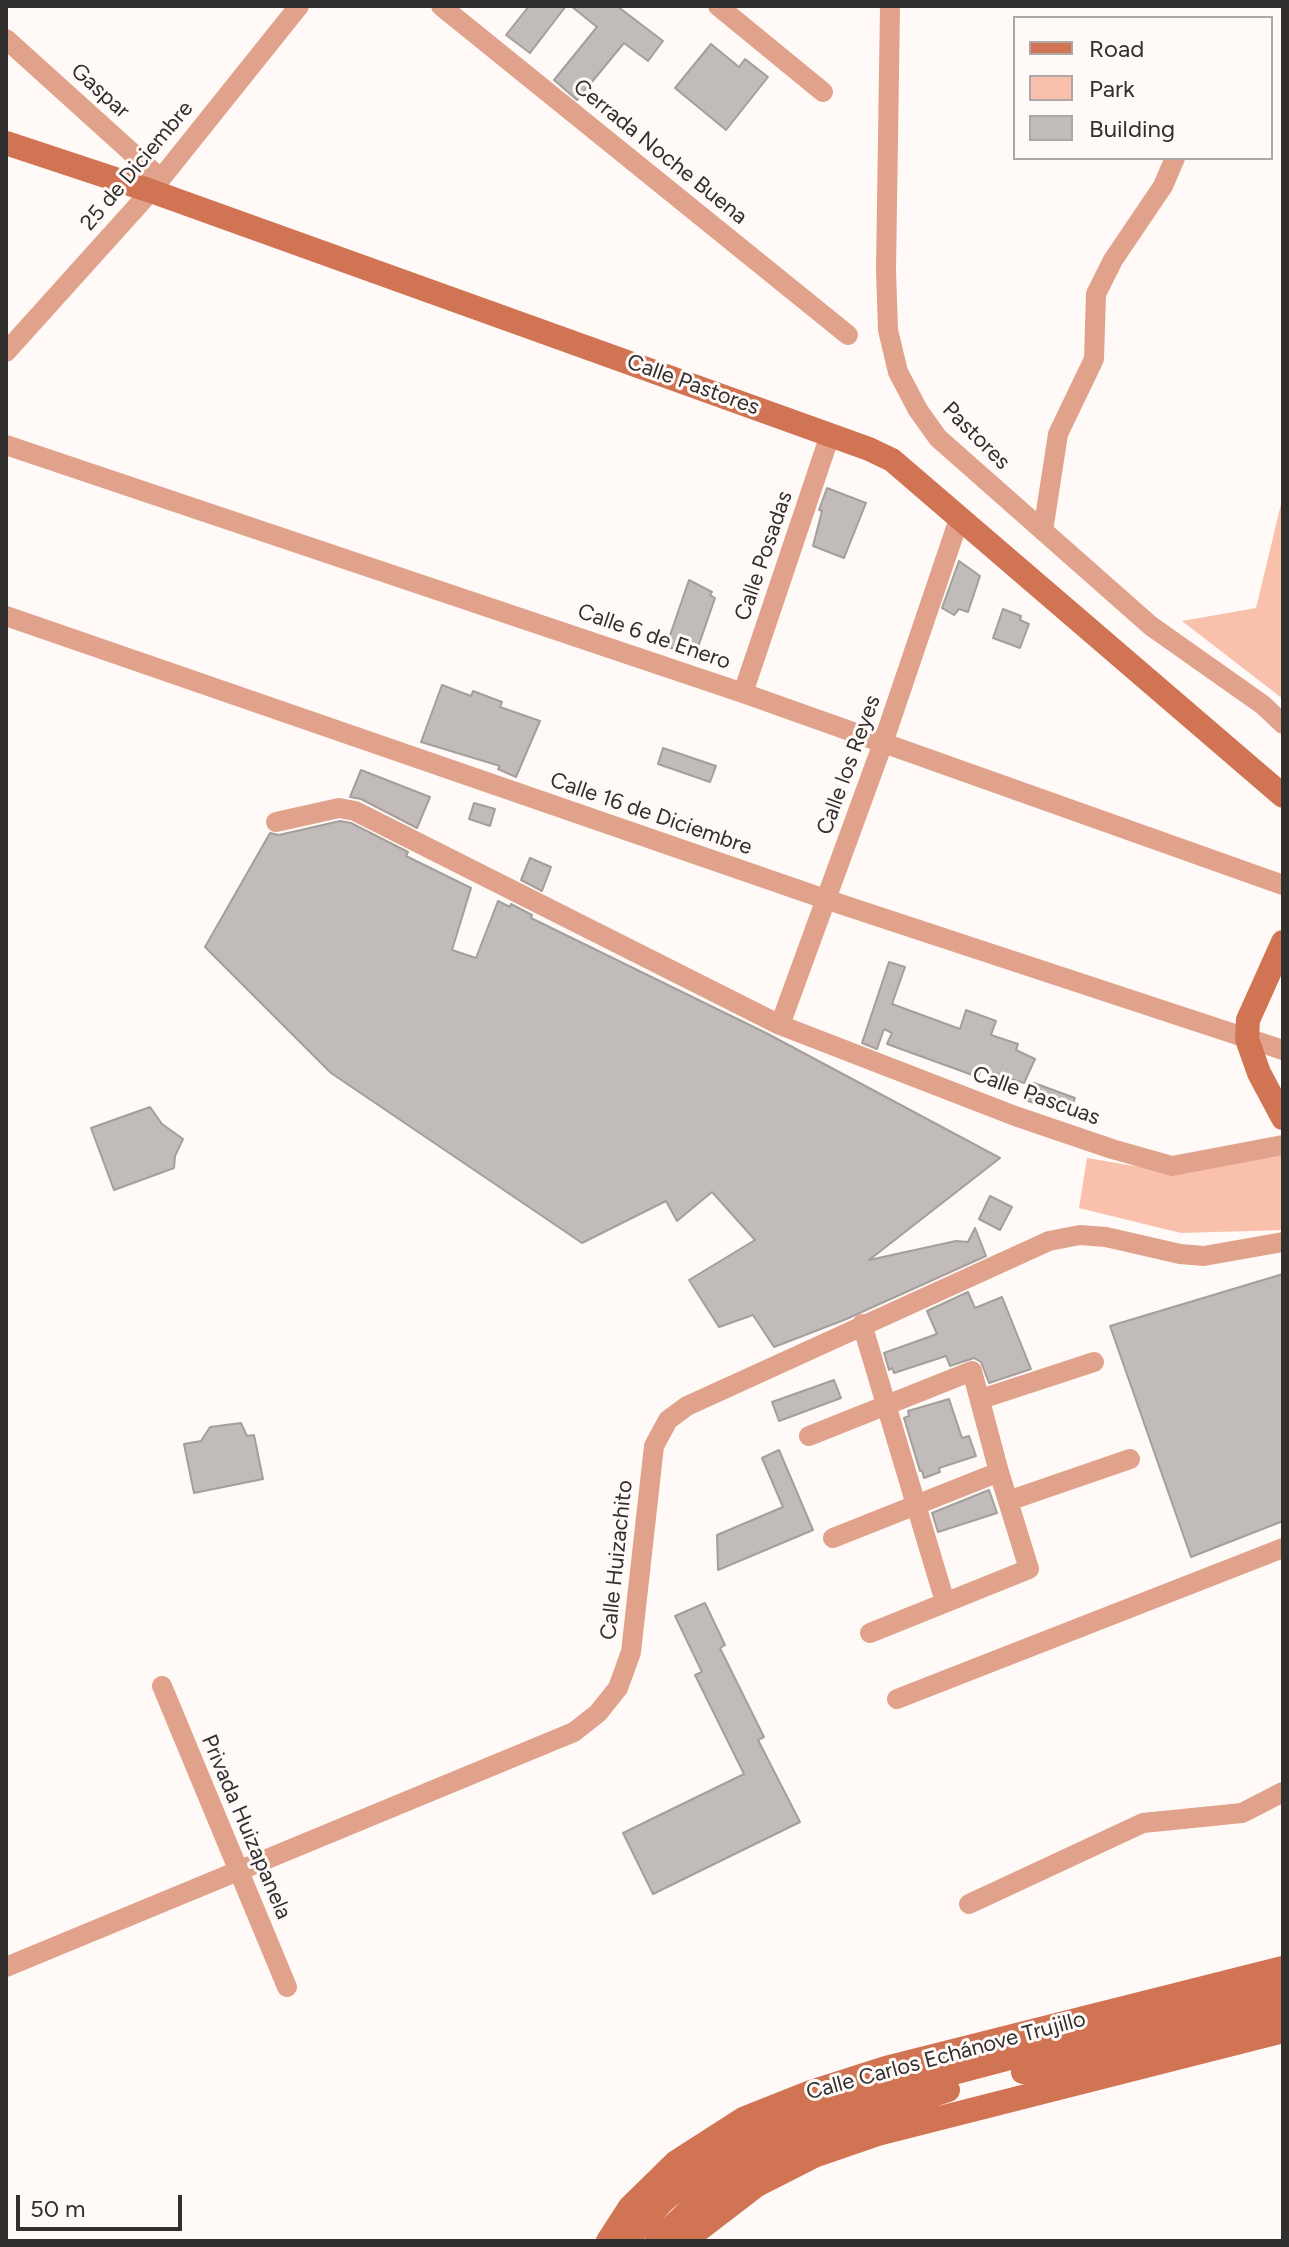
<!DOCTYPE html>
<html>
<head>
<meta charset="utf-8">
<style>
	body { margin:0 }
	#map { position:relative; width:1289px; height:2247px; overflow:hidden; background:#fff9f7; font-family:Figtree,sans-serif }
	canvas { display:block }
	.frame { position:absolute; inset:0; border:8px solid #322f2f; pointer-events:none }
	.legend { position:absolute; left:1013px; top:16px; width:260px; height:144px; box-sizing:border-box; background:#fff9f7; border:2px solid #ada8a7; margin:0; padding:10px 14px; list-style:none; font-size:24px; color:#322f2f }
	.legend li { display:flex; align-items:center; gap:16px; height:40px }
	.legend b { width:40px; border:2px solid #ada8a7 }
	.scale { position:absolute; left:16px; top:2195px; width:166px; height:36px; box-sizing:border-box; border:4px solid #322f2f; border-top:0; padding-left:10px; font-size:24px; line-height:28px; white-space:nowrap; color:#322f2f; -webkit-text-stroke:6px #fff9f7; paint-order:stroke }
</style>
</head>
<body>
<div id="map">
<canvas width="1289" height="2247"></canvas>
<div class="frame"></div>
<ul class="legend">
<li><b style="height:10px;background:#d07453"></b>Road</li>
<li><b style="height:22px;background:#f9c0ab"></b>Park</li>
<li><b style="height:22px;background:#c1bbb9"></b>Building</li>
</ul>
<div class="scale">50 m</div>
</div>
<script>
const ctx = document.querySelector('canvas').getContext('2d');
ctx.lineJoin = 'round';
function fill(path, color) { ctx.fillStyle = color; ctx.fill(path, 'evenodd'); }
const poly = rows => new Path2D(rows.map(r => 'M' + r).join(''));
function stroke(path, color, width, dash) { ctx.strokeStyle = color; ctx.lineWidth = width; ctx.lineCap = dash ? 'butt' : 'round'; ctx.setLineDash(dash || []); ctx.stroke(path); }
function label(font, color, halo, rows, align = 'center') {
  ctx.font = font + ' Figtree,sans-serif'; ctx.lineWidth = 6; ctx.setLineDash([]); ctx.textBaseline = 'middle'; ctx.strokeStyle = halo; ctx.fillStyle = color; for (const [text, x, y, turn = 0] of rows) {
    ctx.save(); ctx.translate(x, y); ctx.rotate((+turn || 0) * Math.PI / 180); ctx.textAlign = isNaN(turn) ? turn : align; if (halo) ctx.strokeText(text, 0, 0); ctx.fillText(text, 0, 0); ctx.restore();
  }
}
fill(poly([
	[1283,496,1283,699,1182,621,1256,608],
	[1283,1150,1283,1230,1181,1233,1079,1208,1087,1158,1175,1173]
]), '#f9c0ab');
const building = poly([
	[529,6,566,6,530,53,506,35,529,6],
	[571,6,617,6,663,41,648,61,624,43,577,100,554,80,597,27,571,6],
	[711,44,739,67,745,59,768,77,726,130,675,88,711,44],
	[827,488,866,503,844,558,813,546,822,511,819,510,827,488],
	[959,561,980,576,968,612,959,609,954,615,942,608,959,561],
	[689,580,712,592,710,595,715,598,696,653,666,647,689,580],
	[1003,609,1021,616,1020,620,1029,624,1020,648,993,638,1003,609],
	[442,685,471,696,473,691,502,702,500,707,540,721,516,777,498,769,500,766,421,742,442,685],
	[663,748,716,766,710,782,658,764,663,748],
	[361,770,430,797,417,828,361,799,350,797,361,770],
	[474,803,495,809,490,826,469,819,474,803],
	[340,821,351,823,408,852,406,856,471,888,452,950,476,958,498,901,510,907,511,904,532,915,531,918,768,1034,1000,1158,869,1260,956,1241,968,1242,975,1228,986,1256,844,1320,774,1347,753,1315,719,1327,689,1280,755,1240,712,1192,677,1221,666,1201,582,1243,331,1073,205,947,270,833,279,835,340,821],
	[530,858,551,867,542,891,521,880,530,858],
	[889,962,905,967,892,1004,960,1029,966,1010,996,1021,991,1035,1018,1044,1016,1050,1035,1059,1024,1083,981,1069,978,1077,887,1044,892,1033,884,1029,877,1049,862,1043,889,962],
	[1034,1083,1075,1098,1069,1114,1028,1101,1034,1083],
	[150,1107,162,1124,183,1139,175,1156,174,1168,114,1190,91,1128,150,1107],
	[990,1196,1012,1207,1000,1230,979,1219,990,1196],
	[1283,1274,1283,1521,1191,1557,1110,1326,1283,1274],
	[968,1292,975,1308,1002,1297,1031,1369,989,1383,981,1362,974,1358,950,1366,946,1356,894,1373,892,1368,889,1370,884,1353,937,1334,927,1311,968,1292],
	[834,1380,841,1398,779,1421,772,1402,834,1380],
	[949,1399,962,1438,969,1436,976,1456,939,1468,940,1472,924,1478,922,1471,920,1471,904,1418,909,1416,908,1411,949,1399],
	[241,1423,247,1436,254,1435,263,1479,194,1493,184,1444,201,1441,210,1427,241,1423],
	[779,1450,813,1530,718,1570,717,1535,783,1507,762,1458,779,1450],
	[989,1490,997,1513,938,1532,932,1513,989,1490],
	[705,1603,725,1645,720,1648,764,1737,758,1740,800,1822,653,1894,623,1833,744,1774,695,1675,702,1672,675,1616,705,1603]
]);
fill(building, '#c1bbb9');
stroke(building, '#a49f9d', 2);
stroke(poly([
	[441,6,848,335],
	[718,6,823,92],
	[890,6,886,270,888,330,898,372,918,410,938,438,1151,626,1263,705,1283,724],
	[6,39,161,179],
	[6,352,151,191,299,6],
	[6,445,743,693,1283,885],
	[1043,531,1058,434,1094,359,1096,294,1113,260,1163,186,1175,158],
	[6,616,825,899,1283,1050],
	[743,693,830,435],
	[276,822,339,808,355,811,780,1025,1015,1116,1112,1149,1172,1166,1283,1145],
	[780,1025,883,743,959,519],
	[862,1324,945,1602],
	[981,1399,1094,1362],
	[809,1436,972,1371,999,1472,1029,1569,870,1633],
	[1008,1501,1130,1459],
	[833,1538,999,1472],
	[162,1686,287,1987],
	[897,1699,1283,1548],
	[969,1904,1143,1823,1242,1813,1283,1792],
	[6,1967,574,1732,598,1713,618,1688,631,1652,654,1446,668,1420,687,1406,1049,1241,1080,1235,1106,1237,1180,1254,1204,1256,1283,1242]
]), '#e1a28b', 20);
stroke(poly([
	[6,143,151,191,869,449,892,460,1283,796],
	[1283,942,1248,1020,1247,1039,1259,1073,1283,1118],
	[1023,2072,1283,2007],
	[608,2241,630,2207,676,2162,743,2119,811,2092,886,2068,1283,1968],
	[626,2241,663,2201,691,2178,738,2147,821,2108,1283,1986],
	[657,2241,712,2189,795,2140,948,2090],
	[684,2241,757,2185,814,2156,881,2133,1283,2031]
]), '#d07453', 24);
label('22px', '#322f2f', '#fff9f7', [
	["Gaspar",100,91,42],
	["Cerrada Noche Buena",660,152,39],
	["25 de Diciembre",137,166,-50],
	["Calle Pastores",693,385,20],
	["Pastores",976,436,45],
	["Calle Posadas",764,556,-71],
	["Calle 6 de Enero",654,637,19],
	["Calle los Reyes",849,765,-70],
	["Calle 16 de Diciembre",651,814,19],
	["Calle Pascuas",1036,1096,20],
	["Calle Huizachito",617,1560,-84],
	["Privada Huizapanela",246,1827,67],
	["Calle Carlos Echánove Trujillo",946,2056,-15]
]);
</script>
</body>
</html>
